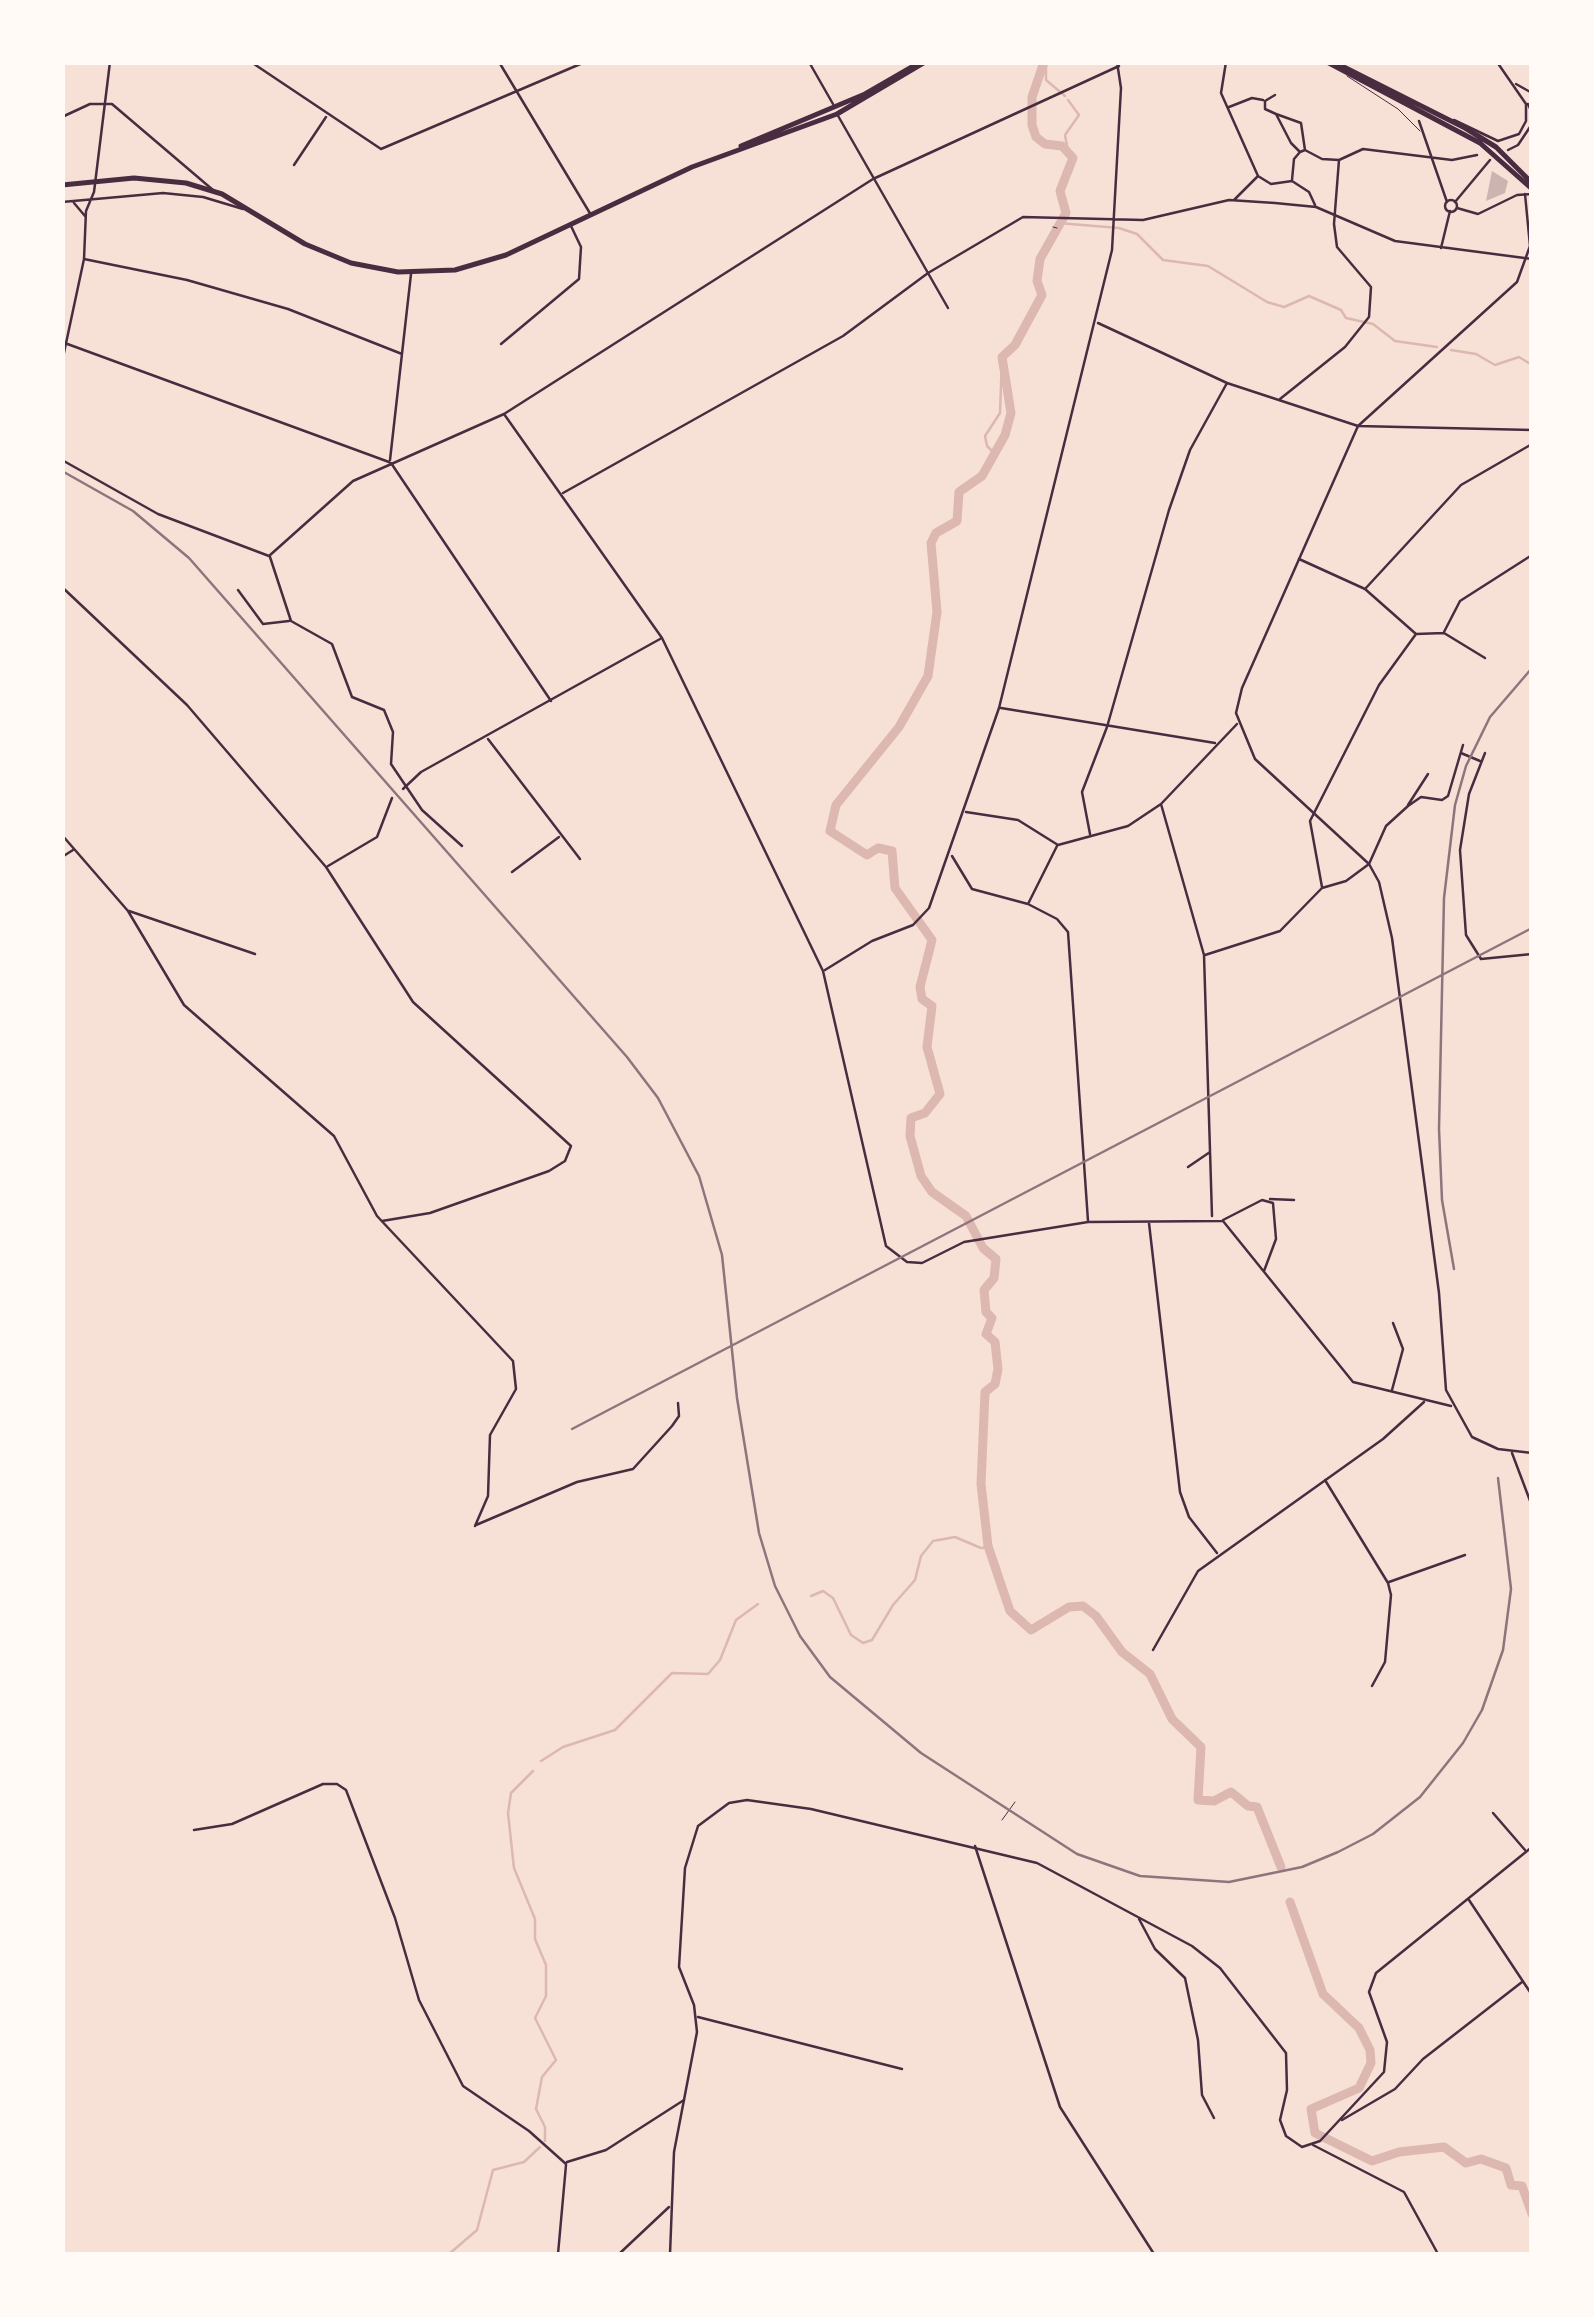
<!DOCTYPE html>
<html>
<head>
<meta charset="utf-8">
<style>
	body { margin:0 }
	#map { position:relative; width:1594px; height:2317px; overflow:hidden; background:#f7e1d7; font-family:Manrope,sans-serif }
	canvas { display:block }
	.frame { position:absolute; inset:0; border:65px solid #fffaf5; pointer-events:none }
</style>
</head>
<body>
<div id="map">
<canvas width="1594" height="2317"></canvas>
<div class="frame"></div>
</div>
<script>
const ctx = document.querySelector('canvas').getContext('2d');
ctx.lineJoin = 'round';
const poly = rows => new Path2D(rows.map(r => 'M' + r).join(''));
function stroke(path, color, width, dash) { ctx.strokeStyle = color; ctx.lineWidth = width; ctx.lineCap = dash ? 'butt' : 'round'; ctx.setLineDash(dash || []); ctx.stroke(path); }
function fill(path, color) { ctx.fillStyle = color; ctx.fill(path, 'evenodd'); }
stroke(poly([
	[1046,62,1046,80,1065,96],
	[1068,100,1079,115,1065,135,1068,151],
	[1058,223,1119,228,1137,234,1163,260,1208,266,1267,302,1284,307,1309,296,1341,310,1346,318,1373,324,1395,341,1437,347],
	[1451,350,1476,354,1495,365,1519,357,1532,365],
	[995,454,987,446,985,436,1000,413,1002,357],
	[983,1548,988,1546],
	[811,1596,823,1591,833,1598,851,1635,863,1643,872,1640,893,1605,915,1580,921,1556,933,1541,955,1537,981,1548],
	[541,1761,563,1747,615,1730,672,1673,708,1674,720,1660,736,1620,758,1604],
	[533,1771,511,1793,508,1813,514,1868,535,1919,535,1939,546,1965,546,1996,535,2018,556,2060,542,2077,536,2109,545,2127,545,2141],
	[449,2254,477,2230,493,2170,524,2162,540,2147]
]), '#dcb8b0', 2.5);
stroke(poly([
	[1044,62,1032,97,1032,125,1036,137,1045,144,1062,146,1073,158,1060,191,1066,213,1040,259,1037,281,1042,295,1015,345,1002,357,1011,413,1005,435,982,476,959,492,957,521,936,533,931,543,937,612,928,676,899,727,836,805,830,831,867,855,878,848,892,851,895,888,932,940,920,987,922,999,932,1006,927,1047,940,1094,925,1113,911,1118,910,1136,921,1176,932,1192,966,1216,983,1248,996,1259,994,1278,984,1290,986,1312,992,1318,986,1334,995,1342,998,1369,995,1384,985,1392,981,1484,988,1546,1010,1611,1031,1630,1069,1607,1083,1606,1096,1616,1122,1652,1150,1674,1172,1719,1201,1747,1198,1800,1214,1801,1231,1792,1248,1806,1257,1807,1281,1867],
	[1290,1902,1323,1994,1359,2028,1370,2050,1371,2063,1359,2088,1311,2109,1315,2133,1372,2161,1399,2152,1444,2147,1466,2163,1481,2159,1506,2168,1511,2185,1522,2186,1532,2214]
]), '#dcb8b0', 9);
fill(poly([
	[1492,171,1508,181,1505,193,1486,201]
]), '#ccb4b1');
stroke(poly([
	[1053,227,1057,228],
	[1002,1820,1015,1802]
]), '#4a2c40', 1);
stroke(poly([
	[1347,76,1398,109,1420,131]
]), '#4a2c40', 1);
stroke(poly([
	[146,62,148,62],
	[251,62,381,149,585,62],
	[499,62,591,215],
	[1226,62,1221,93,1258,176],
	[1516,84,1532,93],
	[1275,95,1265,101,1265,109,1276,114,1291,143,1300,152,1305,150,1301,123,1276,114],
	[1528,104,1532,113],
	[1229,107,1252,98,1263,100],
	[837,114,948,308],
	[62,117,90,104,112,104,213,190],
	[1454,120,1498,141,1519,134,1526,121,1526,104,1497,62],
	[1419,121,1447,202],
	[1305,150,1322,159,1339,160,1363,149,1452,160,1477,155],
	[1508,150,1518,145,1532,124],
	[294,165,326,117],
	[1292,180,1294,159,1300,152],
	[1234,200,1258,176,1271,184,1292,181,1309,192,1315,205],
	'1445 206a6 6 0 1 1 12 0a6 6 0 1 1-12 0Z',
	[62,202,163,193,203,197,243,209],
	[1455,202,1490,160],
	[74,203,85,216],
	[1457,208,1478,214,1517,195,1532,194],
	[1441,248,1450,211],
	[84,259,187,280,288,309,402,354],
	[1098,323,1227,383,1358,426,1532,430],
	[62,342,389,462],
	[501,344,579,279,581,247,571,226],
	[62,362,84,259,86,211,94,192,110,62],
	[1280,399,1345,347,1369,317,1371,287,1337,247,1334,224,1339,160],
	[504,414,662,638,823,971,886,1246,907,1262,922,1263,964,1242,1088,1222,1222,1221],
	[62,460,158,514,269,556,353,481,504,414,873,179,1119,66],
	[390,460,411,274],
	[391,463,551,701],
	[563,493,843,336,928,273,1023,217,1143,220,1229,200,1275,203,1316,207,1395,241,1532,259],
	[270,557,291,621,332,644,352,697,384,710,393,732,391,764,422,810,462,846],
	[1299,559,1365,589,1416,634,1444,633,1485,658],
	[62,587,187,705,326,867,413,1002,571,1146,565,1161,549,1171,430,1213,382,1221],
	[1365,589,1461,485,1532,444],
	[238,590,263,624,289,621],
	[1444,632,1460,601,1532,555],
	[1001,708,1215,743],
	[488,739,580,859],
	[1461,753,1480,761],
	[1485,753,1469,794,1460,850,1466,935,1481,959,1532,954],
	[403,789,421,772,660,639],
	[1408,805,1428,774],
	[966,812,1018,820,1058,845,1128,826,1161,804],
	[1090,834,1082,792,1107,727,1169,510,1190,450,1227,383],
	[62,835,128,911,184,1005,334,1136,377,1216,513,1361,516,1389,490,1435,488,1496,475,1526],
	[952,856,972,889,1028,904,1057,919,1068,932,1088,1221],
	[62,857,73,850],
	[328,866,377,837,392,798],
	[512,872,559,837],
	[1322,887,1310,821,1379,685,1416,634],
	[1028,904,1057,846],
	[129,911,255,954],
	[1205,955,1280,931,1322,888,1346,881,1369,864,1386,826,1408,806,1421,797,1442,800,1448,796,1463,745],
	[825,970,872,941,913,925,929,908,999,708,1112,250,1121,88,1117,62],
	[1188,1167,1210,1152],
	[1270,1199,1294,1200],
	[1212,1216,1204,955,1161,804,1237,724],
	[1223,1220,1262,1200,1273,1203,1276,1239,1264,1271],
	[1223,1221,1353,1382,1451,1406],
	[1149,1223,1180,1492,1189,1517,1217,1553],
	[1392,1390,1403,1349,1393,1323],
	[1512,1453,1532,1506],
	[1325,1480,1388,1583,1391,1595,1385,1662,1372,1686],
	[476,1525,577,1482,633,1469,672,1426,679,1416,678,1403],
	[1389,1582,1465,1555],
	[1153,1650,1198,1571,1383,1439,1424,1402],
	[1493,1813,1525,1850],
	[194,1830,232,1824,323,1784,337,1784,346,1790,395,1918,419,2000,463,2086,529,2131,566,2164],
	[975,1846,1060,2107,1154,2254],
	[1469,1900,1532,1995],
	[1139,1919,1155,1949,1185,1978,1198,2040,1202,2095,1214,2118],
	[698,2017,902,2069],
	[1342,2120,1395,2089,1423,2059,1522,1982],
	[1313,2145,1404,2192,1438,2254],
	[567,2162,606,2150,684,2100],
	[558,2254,566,2165],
	[619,2254,669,2207]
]), '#4a2c40', 2.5);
stroke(poly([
	[809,62,833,104],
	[1525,194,1530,246,1517,282,1358,426,1242,688,1236,713,1255,759,1369,864,1379,882,1392,938,1439,1293,1446,1390,1472,1437,1498,1449,1532,1453],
	[670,2254,674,2152,697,2032,694,2005,679,1967,685,1868,698,1826,729,1803,747,1800,811,1809,1037,1863,1192,1946,1220,1968,1286,2053,1287,2090,1280,2120,1286,2136,1302,2147,1320,2141,1384,2072,1387,2042,1369,1992,1376,1973,1532,1847]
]), '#4a2c40', 2.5);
stroke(poly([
	[1327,62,1480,143,1532,189],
	[1334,62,1465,128,1496,147,1532,183],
	[741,146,865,94,917,64],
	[62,185,134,178,186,183,222,194,305,244,351,263,398,272,455,270,506,255,692,167,837,114,925,62]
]), '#4a2c40', 5);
stroke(poly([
	[62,471,133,511,189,558,627,1057,658,1098,699,1176,722,1255,737,1398,759,1533,775,1586,800,1636,830,1677,921,1753,1077,1854,1140,1876,1229,1882,1302,1867,1338,1852,1373,1834,1420,1797,1463,1743,1482,1710,1503,1650,1511,1589,1498,1478],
	[1454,1269,1442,1200,1439,1129,1444,898,1455,805,1466,766,1490,717,1532,668],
	[572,1429,1532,928]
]), '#8f747c', 2.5);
</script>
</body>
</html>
